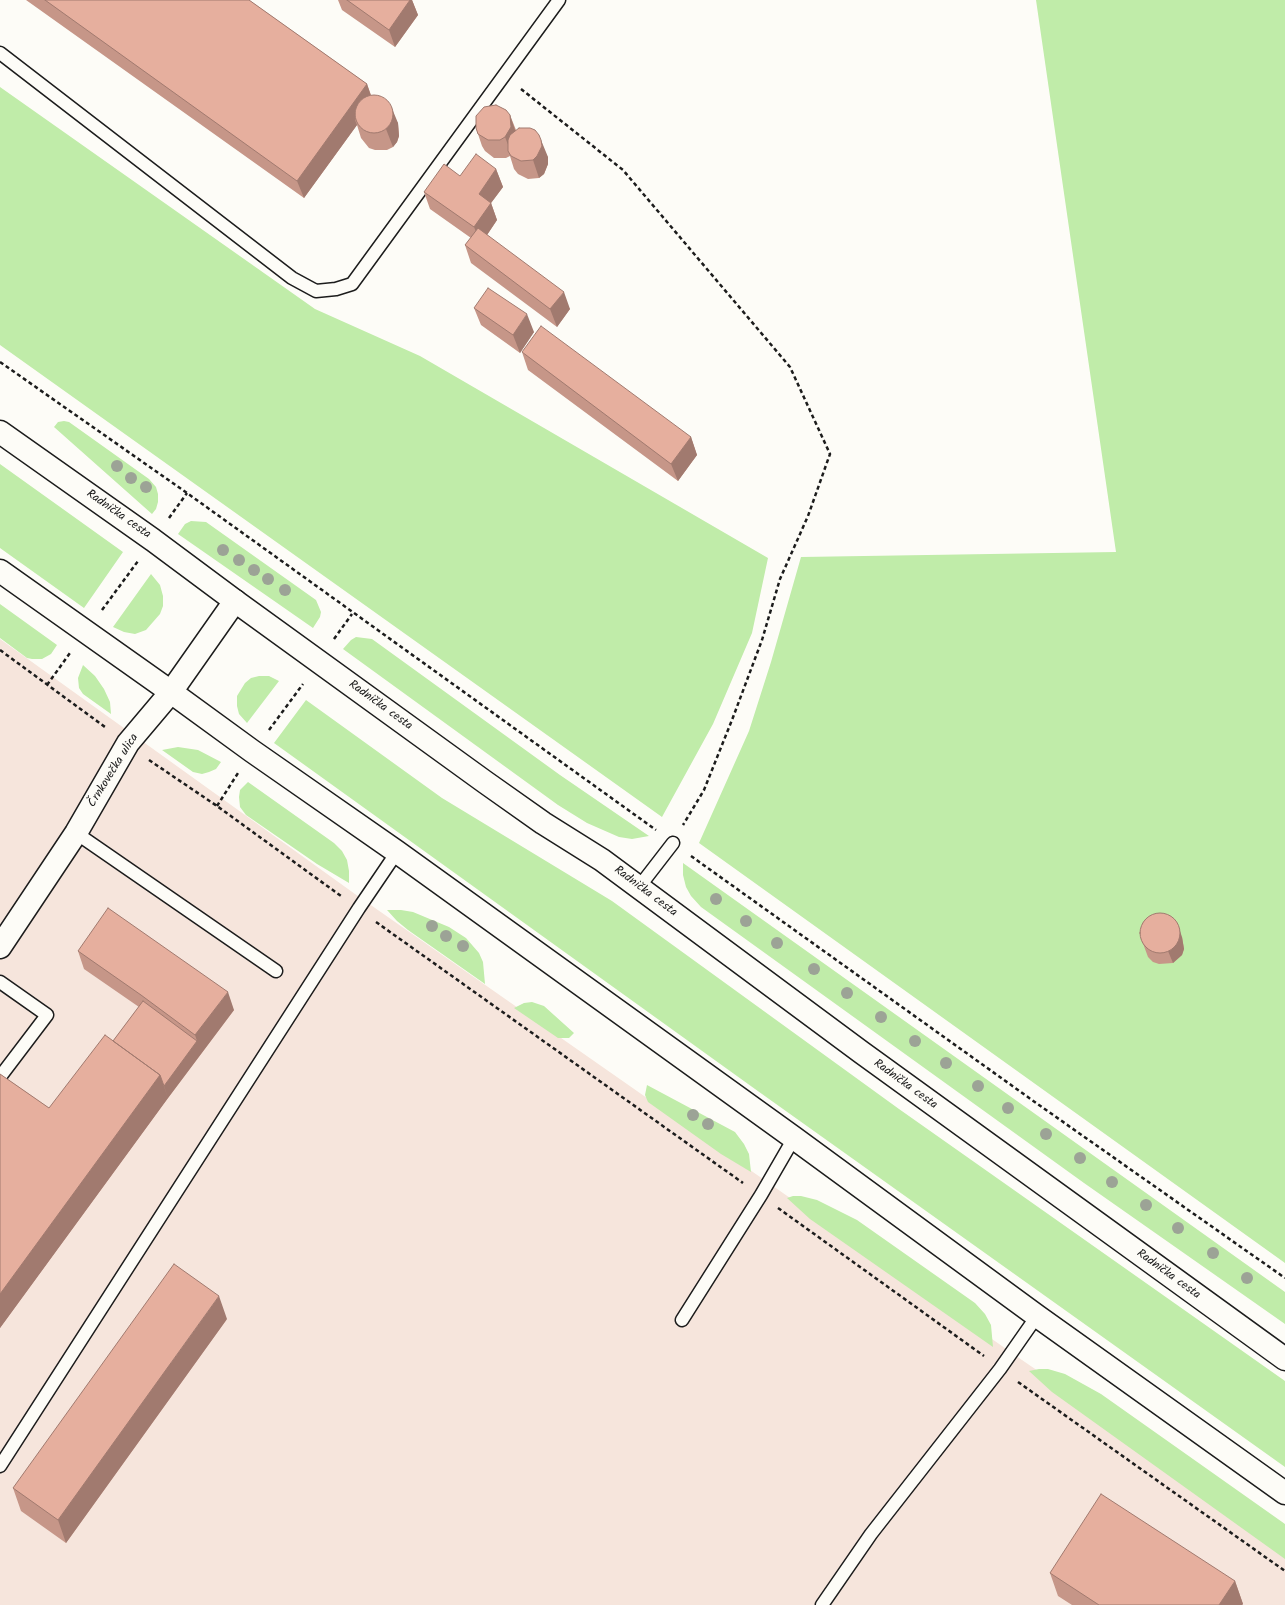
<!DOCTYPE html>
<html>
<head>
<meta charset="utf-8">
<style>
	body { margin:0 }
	canvas { display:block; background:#fdfcf7 }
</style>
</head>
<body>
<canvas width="1285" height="1605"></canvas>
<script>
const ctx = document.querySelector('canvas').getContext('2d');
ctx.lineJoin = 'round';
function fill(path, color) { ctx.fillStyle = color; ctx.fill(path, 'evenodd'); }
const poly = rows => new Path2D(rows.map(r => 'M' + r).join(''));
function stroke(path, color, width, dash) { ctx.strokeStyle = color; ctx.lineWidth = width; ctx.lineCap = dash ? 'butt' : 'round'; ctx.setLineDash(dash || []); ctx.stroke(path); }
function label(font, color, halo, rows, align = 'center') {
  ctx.font = font + ' Kalam,sans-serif'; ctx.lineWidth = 3.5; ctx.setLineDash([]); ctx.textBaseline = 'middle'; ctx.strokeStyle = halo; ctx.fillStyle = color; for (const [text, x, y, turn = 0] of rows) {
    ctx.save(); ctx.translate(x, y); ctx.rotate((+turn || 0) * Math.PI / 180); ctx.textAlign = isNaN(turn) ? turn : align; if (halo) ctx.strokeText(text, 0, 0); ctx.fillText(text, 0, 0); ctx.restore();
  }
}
fill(poly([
	[0,639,355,894,1022,1360,1285,1540,1285,1605,0,1605]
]), '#f6e5dc');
fill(poly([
	[1036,0,1285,0,1285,1263,699,843,749,731,771,662,801,557,1116,552],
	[0,87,315,309,420,356,768,558,752,633,713,724,662,817,0,345],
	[64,421,69,422,149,479,156,487,158,494,158,502,156,509,152,514,54,427,58,422],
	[0,464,123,552,84,608,0,548],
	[191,521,206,522,316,600,321,612,320,617,313,628,178,534,185,524],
	[151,574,160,585,163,596,163,606,160,614,146,630,135,634,124,632,113,627],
	[0,604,57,645,51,654,42,659,32,659,27,658,0,638],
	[356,637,372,639,560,775,649,836,632,839,619,837,587,823,558,805,343,649,351,640],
	[83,665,95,676,104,689,110,702,111,714,83,694,79,688,78,678],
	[259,676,269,676,279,681,247,723,239,714,237,706,237,696,245,683,251,678],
	[306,700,442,798,612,901,899,1109,1285,1381,1285,1467,755,1089,274,743],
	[178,747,198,750,221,762,216,769,209,772,202,774,193,772,162,750],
	[248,782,334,843,342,851,347,860,349,871,349,883,317,864,246,815,240,807,239,797,240,790],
	[683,863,1285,1292,1285,1324,1084,1183,701,907,691,896,686,887,683,875],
	[387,910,401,910,413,912,449,927,466,938,479,953,483,962,485,984,408,930,397,921],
	[532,1002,544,1006,574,1033,569,1038,558,1038,514,1008,524,1003],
	[647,1085,735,1132,744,1144,749,1154,751,1172,721,1154,648,1102,645,1095],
	[793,1196,801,1196,817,1200,857,1220,975,1303,985,1314,991,1325,993,1347,810,1219,787,1198],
	[1039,1369,1048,1369,1065,1374,1101,1394,1285,1524,1285,1559,1052,1392,1029,1371]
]), '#c0eca9');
const service = poly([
	[0,53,292,278,316,291,336,289,352,284,559,0],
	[76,833,276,971],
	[639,887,673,843],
	[0,982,47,1015,0,1077],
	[682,1320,761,1195,794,1138],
	[0,1466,359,908,397,852],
	[822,1605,871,1534,1000,1369,1037,1316]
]);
const minor = poly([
	[0,947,76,833,128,743,171,692,235,601]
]);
const secondary = poly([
	[0,432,153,540,235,601,485,782,543,823,602,860,861,1052,1285,1359],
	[0,571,171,692,252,751,397,852,794,1138,1037,1316,1285,1493]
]);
stroke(service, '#1c1c1c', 15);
stroke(minor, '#1c1c1c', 25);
stroke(secondary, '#1c1c1c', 25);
stroke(poly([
	[521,89,623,170,790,367,830,454,808,516,780,579,762,640,732,720,704,790,683,825],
	[0,362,187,493,656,830],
	[169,518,187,493],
	[102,610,138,561],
	[334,639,352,614],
	[0,650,105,727],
	[47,685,70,653],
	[269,730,303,684],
	[149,760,217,806,341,896],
	[217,806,238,773],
	[691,856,1039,1105,1285,1278],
	[376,922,743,1183],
	[778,1208,984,1356],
	[1018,1382,1285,1571]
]), '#1c1c1c', 2.5, [4, 3]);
stroke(service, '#fdfcf7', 12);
stroke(minor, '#fdfcf7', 22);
stroke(secondary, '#fdfcf7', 22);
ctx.fillStyle = '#9ca396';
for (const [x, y] of [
	[117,466],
	[131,478],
	[146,487],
	[223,550],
	[239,560],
	[254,570],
	[268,579],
	[285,590],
	[716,899],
	[746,921],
	[432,926],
	[446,936],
	[777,943],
	[463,946],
	[814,969],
	[847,993],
	[881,1017],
	[915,1041],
	[946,1063],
	[978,1086],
	[1008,1108],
	[693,1115],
	[708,1124],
	[1046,1134],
	[1080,1158],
	[1112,1182],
	[1146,1205],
	[1178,1228],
	[1213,1253],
	[1247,1278]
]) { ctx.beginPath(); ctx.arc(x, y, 6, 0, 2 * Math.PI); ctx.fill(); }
fill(poly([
	[26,0,249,0,367,84,371,95,398,123,399,136,397,142,393,147,387,150,375,150,369,148,361,138,357,125,304,198],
	[338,0,412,0,418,15,395,47,342,10],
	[510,115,516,130,548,157,548,164,544,174,539,178,528,179,518,174,514,169,510,156,506,158,494,158,485,151,482,146,476,128],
	[496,169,503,187,491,203,497,220,487,235,570,309,557,327,471,263,465,245,471,238,430,209,424,192,460,176],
	[474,308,534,332,520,353,481,325],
	[522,352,691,437,697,455,678,481,528,370],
	[1182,937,1184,949,1182,955,1173,963,1159,964,1153,962,1148,957,1141,938],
	[78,951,234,1010,168,1098,0,1328,0,1074,49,1108,113,1041,139,1007,84,969],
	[227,1319,66,1543,21,1511,13,1488],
	[1050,1573,1235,1581,1243,1604,1242,1605,1072,1605,1058,1596]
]), '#c69688');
fill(poly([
	[410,0,412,0,418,15,395,47,389,30],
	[367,84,373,102,355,120,357,125,304,198,297,181],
	[391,106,398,123,399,136,397,142,393,147,386,129],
	[510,115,516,133,512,155,505,137],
	[541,140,548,157,548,164,544,174,539,178,533,160],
	[496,169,503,187,491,203,497,220,481,244,474,227,479,194],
	[564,292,570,309,557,327,550,309],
	[527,314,534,332,520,353,513,335],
	[691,437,697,455,678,481,671,464],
	[1178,925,1182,937,1184,949,1182,955,1173,963,1168,951],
	[228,992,234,1010,168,1098,164,1086,197,1041,195,1035],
	[160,1075,168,1098,0,1328,0,1294],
	[219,1296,227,1319,66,1543,58,1520],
	[1235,1581,1243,1604,1242,1605,1219,1605]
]), '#a17a6f');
const building = poly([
	[45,0,249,0,367,84,297,181,45,0],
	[347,0,410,0,389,30,347,0],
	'355 114a19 19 0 1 1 38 0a19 19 0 1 1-38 0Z',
	[496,105,506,110,510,115,511,127,505,137,500,140,488,140,478,134,476,128,476,116,484,107,496,105],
	[519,128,530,128,535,130,539,135,541,140,542,146,537,156,533,160,521,161,511,156,508,151,508,140,510,135,519,128],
	[476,154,496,169,479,194,491,203,474,227,424,192,444,164,460,176,476,154],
	[478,228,564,292,550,309,465,245,478,228],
	[488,288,527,314,513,335,474,308,488,288],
	[541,326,691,437,671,464,522,352,541,326],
	[108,908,228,992,195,1035,141,995,78,951,108,908],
	'1140 933a20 20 0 1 1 40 0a20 20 0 1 1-40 0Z',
	[143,1001,197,1041,164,1086,160,1075,113,1041,143,1001],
	[105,1035,160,1075,0,1294,0,1074,49,1108,105,1035],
	[174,1264,219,1296,58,1520,13,1488,174,1264],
	[1101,1494,1235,1581,1219,1605,1099,1605,1050,1573,1101,1494]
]);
fill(building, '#e6af9e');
stroke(building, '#a17a6f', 1);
label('12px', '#1c1c1c', '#fdfcf7', [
	["Radnička cesta",118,515,35],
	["Radnička cesta",380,706,36],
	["Črnkovečka ulica",114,771,-58],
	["Radnička cesta",645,892,37],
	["Radnička cesta",905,1085,36],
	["Radnička cesta",1168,1275,36]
]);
</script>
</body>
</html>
